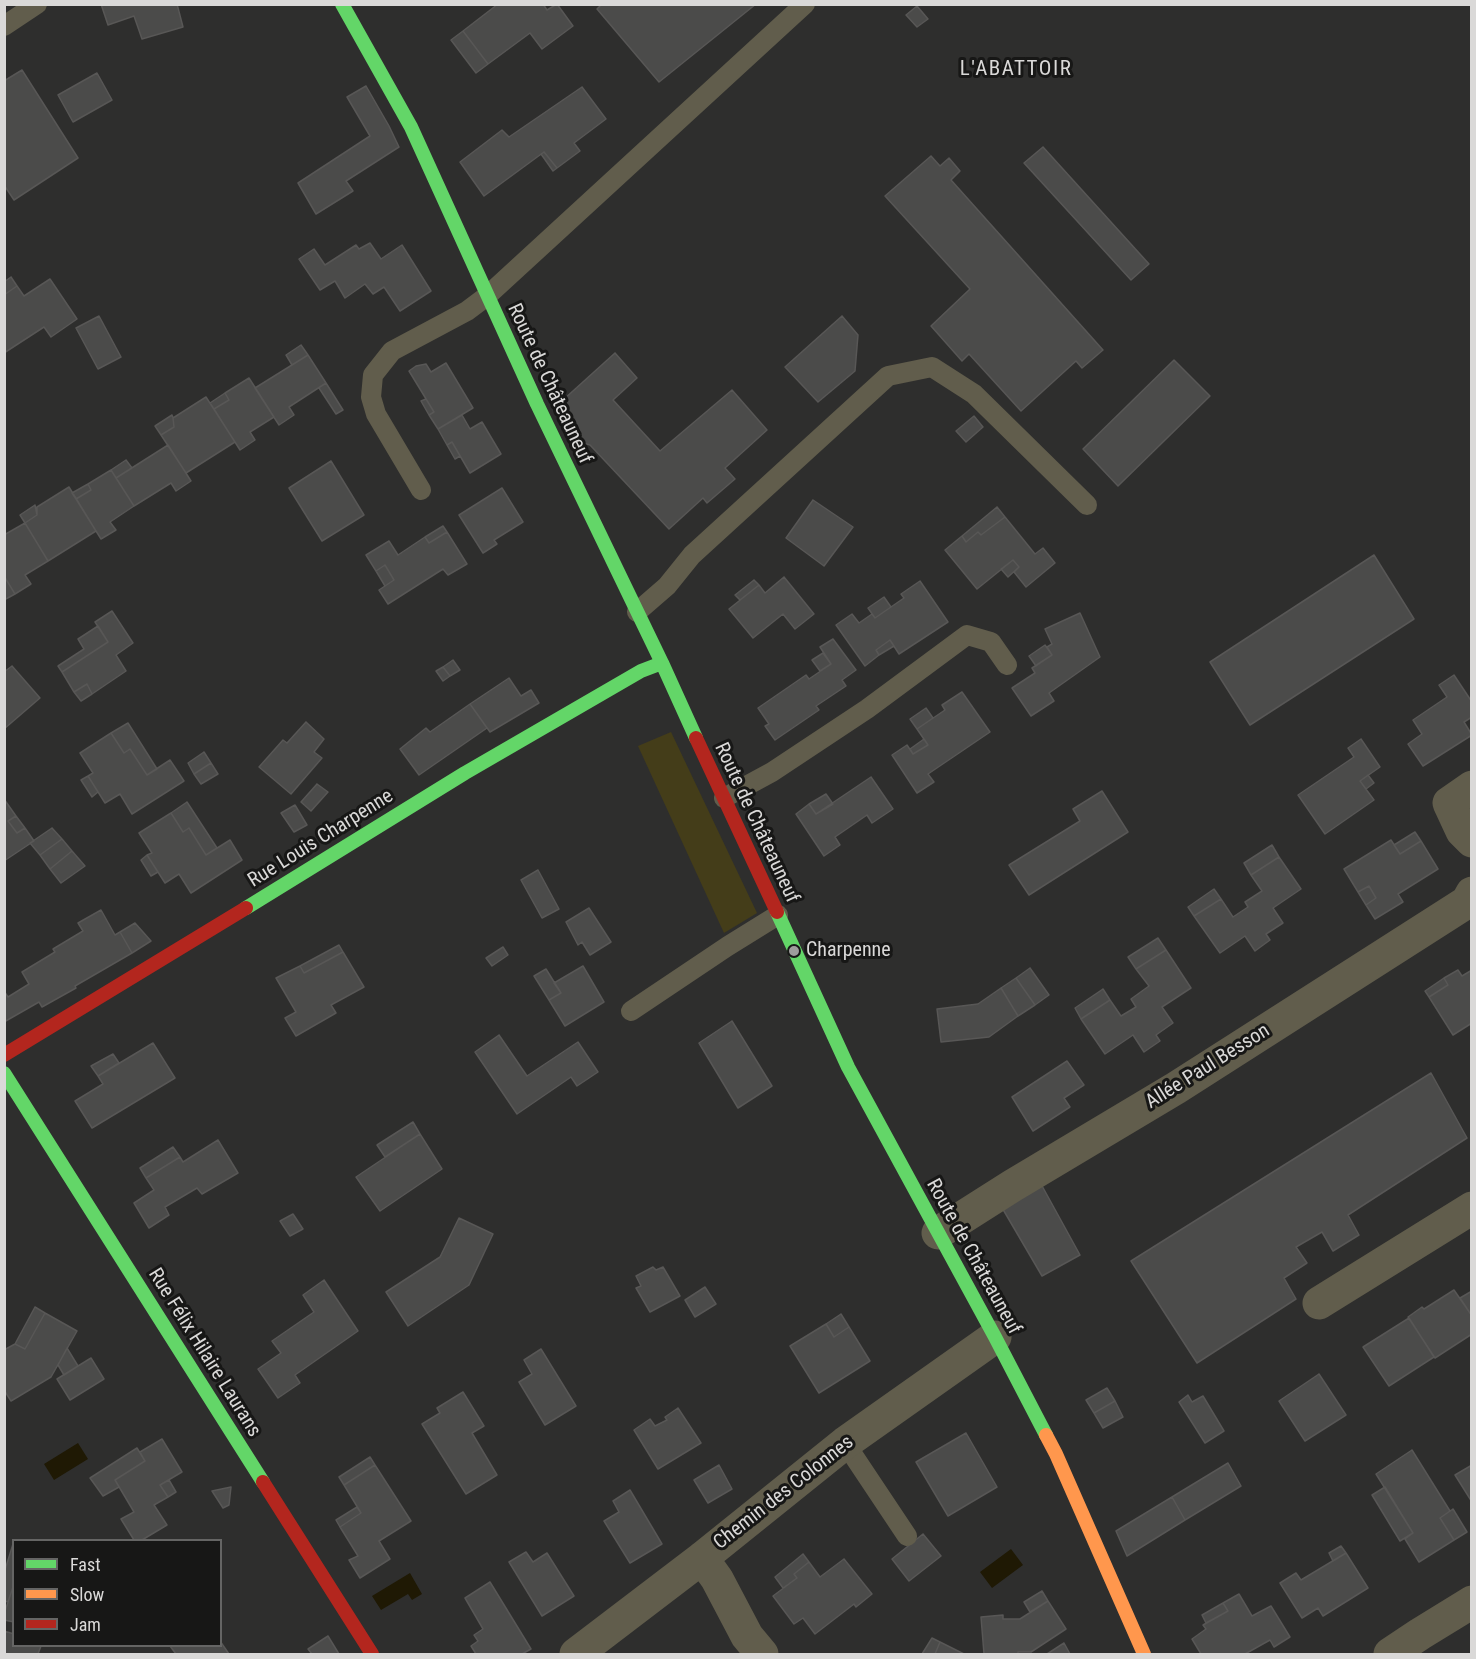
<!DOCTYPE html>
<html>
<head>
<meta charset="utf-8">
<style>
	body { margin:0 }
	#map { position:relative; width:1476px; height:1659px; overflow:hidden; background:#2e2e2d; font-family:"Roboto Condensed",sans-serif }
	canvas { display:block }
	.frame { position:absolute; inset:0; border:6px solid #dad9d8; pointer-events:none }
	.legend { position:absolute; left:12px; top:1539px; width:210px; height:108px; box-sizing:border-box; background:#171716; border:2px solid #656564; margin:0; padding:8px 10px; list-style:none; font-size:18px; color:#dad9d8 }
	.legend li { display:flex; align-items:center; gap:12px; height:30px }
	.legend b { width:30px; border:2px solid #656564 }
</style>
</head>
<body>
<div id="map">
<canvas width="1476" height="1659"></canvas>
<div class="frame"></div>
<ul class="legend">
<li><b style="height:8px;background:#63d668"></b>Fast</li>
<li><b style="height:8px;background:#ff974d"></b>Slow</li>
<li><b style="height:8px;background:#b3261e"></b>Jam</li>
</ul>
</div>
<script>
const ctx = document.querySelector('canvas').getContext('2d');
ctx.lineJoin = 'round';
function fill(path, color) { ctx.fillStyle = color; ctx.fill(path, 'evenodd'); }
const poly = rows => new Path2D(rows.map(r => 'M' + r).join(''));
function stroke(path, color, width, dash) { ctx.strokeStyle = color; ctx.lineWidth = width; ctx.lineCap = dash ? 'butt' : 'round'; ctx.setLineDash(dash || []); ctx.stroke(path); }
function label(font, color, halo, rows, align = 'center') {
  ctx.font = font + ' "Roboto Condensed",sans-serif'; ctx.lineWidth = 6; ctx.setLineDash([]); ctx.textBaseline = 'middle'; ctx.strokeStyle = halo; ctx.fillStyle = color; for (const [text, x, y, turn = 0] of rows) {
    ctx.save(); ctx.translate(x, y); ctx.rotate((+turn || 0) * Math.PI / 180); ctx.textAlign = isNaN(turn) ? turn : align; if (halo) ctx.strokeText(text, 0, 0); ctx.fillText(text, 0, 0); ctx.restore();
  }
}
fill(poly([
	[671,732,757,913,724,933,638,746]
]), '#443d19');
fill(poly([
	[78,1443,88,1459,54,1480,44,1464],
	[1011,1549,1023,1565,992,1588,980,1572],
	[410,1573,422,1594,412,1600,408,1594,381,1610,372,1596]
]), '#1f1904');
const building = poly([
	[101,4,177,4,183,27,142,39,134,16,108,25,101,4],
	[498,4,543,4,547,10,557,4,573,26,542,49,530,33,488,64,463,31,498,4],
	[602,4,756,4,659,82,597,9,602,4],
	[917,6,928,19,917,27,906,15,917,6],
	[463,31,488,64,476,73,451,40,463,31],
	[22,70,78,158,14,200,4,185,4,81,22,70],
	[97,73,112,100,73,122,58,95,97,73],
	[366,86,389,126,399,147,346,181,353,191,316,214,298,183,370,136,347,97,366,86],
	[582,87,606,119,574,143,580,151,557,168,544,152,484,196,460,162,502,130,509,137,582,87],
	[1043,147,1149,264,1131,280,1024,163,1043,147],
	[544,152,557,168,553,171,541,154,544,152],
	[931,156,940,166,949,158,960,171,951,180,1103,350,1082,368,1076,361,1021,411,969,354,962,361,931,326,970,289,885,196,931,156],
	[370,243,381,259,402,245,431,291,400,311,384,287,373,294,365,284,345,298,335,281,320,290,299,259,314,249,325,265,356,245,359,249,370,243],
	[11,277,17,286,4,295,4,282,11,277],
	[50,279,77,319,51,337,44,327,4,353,4,295,17,286,24,296,50,279],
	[99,316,121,357,98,369,76,328,99,316],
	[842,316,858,335,855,371,818,402,785,367,842,316],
	[301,345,308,355,292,365,286,355,301,345],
	[615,353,637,378,613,400,660,451,732,390,767,430,725,468,735,479,707,503,703,498,669,529,590,445,583,443,563,400,615,353],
	[308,355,326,383,289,407,294,415,279,425,255,388,308,355],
	[1174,360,1210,396,1118,486,1083,449,1174,360],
	[446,363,473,408,438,429,429,415,434,412,409,371,416,366,426,364,431,372,446,363],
	[249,378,274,417,250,432,255,440,240,450,214,409,229,400,225,393,249,378],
	[326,383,343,410,336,414,319,388,326,383],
	[225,393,229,400,214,409,210,403,225,393],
	[206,397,235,442,186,473,161,435,174,427,173,418,206,397],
	[426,399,434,412,429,415,421,401,426,399],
	[172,415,173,418,174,427,161,435,155,426,172,415],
	[462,415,470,429,482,422,501,454,470,473,452,442,447,445,438,429,462,415],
	[974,416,983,427,966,442,956,431,974,416],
	[452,442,460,456,455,459,447,445,452,442],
	[168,445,191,481,176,491,171,483,134,506,116,478,168,445],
	[126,460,132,468,116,478,111,470,126,460],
	[331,461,364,515,322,541,289,488,331,461],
	[111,470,134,506,110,522,116,530,101,539,76,499,91,490,88,484,111,470],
	[88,484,91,490,76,499,72,493,88,484],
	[69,487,96,531,48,561,25,523,37,515,37,507,69,487],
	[502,488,523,522,494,540,497,544,483,553,459,515,502,488],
	[813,500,853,527,824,566,786,538,813,500],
	[35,505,37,515,25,523,20,515,35,505],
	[997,507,1005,517,981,535,978,532,966,542,962,536,997,507],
	[1005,517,1035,554,1043,548,1055,563,1026,587,1014,572,1019,567,1013,560,977,589,945,550,962,536,966,542,978,532,981,535,1005,517],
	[25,523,48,561,25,575,31,584,15,594,4,576,4,535,25,523],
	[443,526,447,532,429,543,425,537,443,526],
	[447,532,467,564,448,575,443,569,388,604,379,590,394,580,385,565,376,571,366,555,389,541,398,555,425,537,429,543,447,532],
	[1374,555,1414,619,1250,725,1210,662,1374,555],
	[1013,560,1019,567,1008,577,1001,569,1013,560],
	[385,565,394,580,385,586,376,571,385,565],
	[4,576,15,594,4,600,4,576],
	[784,577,814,614,795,629,783,614,753,638,729,609,759,585,765,593,784,577],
	[754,580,759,585,740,600,735,595,754,580],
	[920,581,948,622,899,654,890,640,876,650,879,655,865,666,836,625,852,614,859,623,872,614,875,618,904,598,901,594,920,581],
	[884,597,891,607,875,618,868,608,884,597],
	[112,611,133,643,116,655,126,671,92,694,87,684,74,692,62,672,108,642,95,622,112,611],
	[1080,613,1100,657,1049,693,1054,701,1031,716,1012,688,1035,673,1032,668,1052,655,1047,647,1052,644,1045,629,1080,613],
	[98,626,108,642,62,672,58,666,84,649,78,639,98,626],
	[833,639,856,670,842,680,846,686,816,706,819,710,775,740,765,726,769,724,758,708,806,675,809,679,831,664,820,647,833,639],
	[890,640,894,646,879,655,876,650,890,640],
	[1045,645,1052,655,1036,666,1029,656,1045,645],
	[823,653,831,664,820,671,812,660,823,653],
	[453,660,460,670,450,676,443,667,453,660],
	[12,666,40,698,4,729,4,672,12,666],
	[443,667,450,676,443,681,436,671,443,667],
	[1454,675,1472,702,1472,717,1464,722,1472,735,1423,766,1408,744,1422,734,1413,720,1447,697,1439,685,1454,675],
	[509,678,521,696,531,690,539,703,490,732,470,704,509,678],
	[87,684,92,694,81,701,74,692,87,684],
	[962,692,990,732,928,774,934,782,917,793,892,755,907,745,913,754,928,745,917,729,945,710,942,705,962,692],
	[470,704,487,728,419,775,400,749,426,728,430,732,470,704],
	[926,708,933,718,917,729,910,719,926,708],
	[306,722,324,739,314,752,322,758,291,794,259,767,283,740,287,743,306,722],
	[128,723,157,769,147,775,130,749,124,753,111,733,128,723],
	[111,733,124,753,130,749,147,775,170,760,184,781,132,814,120,794,105,803,88,776,93,773,80,753,111,733],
	[924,739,928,745,913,754,910,749,924,739],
	[1361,739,1380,767,1360,781,1374,800,1325,834,1298,795,1354,757,1348,748,1361,739],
	[204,752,211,763,194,774,188,763,204,752],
	[211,763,218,774,201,784,194,774,211,763],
	[1368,775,1374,783,1366,789,1360,781,1368,775],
	[88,776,98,792,92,797,81,780,88,776],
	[871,777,893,809,872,823,867,815,835,837,840,845,824,856,796,814,809,804,816,814,871,777],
	[317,784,328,792,311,811,301,802,317,784],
	[1102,791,1128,832,1029,895,1009,865,1080,821,1073,809,1102,791],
	[826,794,833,804,816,814,809,804,826,794],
	[4,799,16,816,8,821,17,833,25,828,34,841,4,861,4,799],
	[187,802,217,848,206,855,189,828,183,832,171,813,187,802],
	[295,805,307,825,294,832,281,813,295,805],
	[171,813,183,832,189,828,206,855,230,840,242,860,191,893,179,874,165,883,147,855,152,853,139,833,171,813],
	[16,816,25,828,17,833,8,821,16,816],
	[52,828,62,839,40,855,30,843,52,828],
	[1415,832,1421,841,1400,854,1394,845,1415,832],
	[62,839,72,851,50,869,40,855,62,839],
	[1391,840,1400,854,1421,841,1438,869,1398,894,1403,902,1375,919,1366,905,1376,898,1369,886,1358,892,1344,869,1391,840],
	[1272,845,1279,857,1251,875,1244,863,1272,845],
	[72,851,85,866,61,883,50,869,72,851],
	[147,855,158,872,151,876,141,860,147,855],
	[1279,857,1301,889,1273,908,1283,923,1266,934,1270,940,1255,951,1245,936,1220,953,1194,916,1221,899,1233,917,1248,907,1245,902,1262,891,1251,875,1279,857],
	[538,870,559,909,542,918,521,880,538,870],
	[1369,886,1376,898,1366,905,1358,892,1369,886],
	[1214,889,1221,899,1194,916,1188,907,1214,889],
	[589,908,611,942,590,955,582,942,578,945,566,922,589,908],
	[101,910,115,935,120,932,132,953,75,986,76,988,42,1007,39,1002,4,1022,4,991,8,997,29,984,22,972,55,952,53,949,83,931,78,923,101,910],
	[135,923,151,941,132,953,120,932,135,923],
	[1158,938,1166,950,1136,969,1128,957,1158,938],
	[339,945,343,952,304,973,300,966,339,945],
	[503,947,508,955,492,966,486,958,503,947],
	[1166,950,1191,988,1162,1007,1173,1023,1156,1035,1160,1041,1144,1052,1133,1035,1105,1054,1081,1019,1110,1000,1121,1016,1136,1007,1131,999,1149,986,1136,969,1166,950],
	[343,952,364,987,331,1005,336,1013,296,1036,285,1018,296,1012,276,978,300,966,304,973,343,952],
	[583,966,604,1002,565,1026,549,1000,561,993,554,983,583,966],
	[1030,968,1049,995,1035,1005,1016,978,1030,968],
	[546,969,561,993,549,1000,534,976,546,969],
	[1458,970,1462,976,1472,970,1472,1023,1453,1035,1429,997,1448,985,1444,978,1458,970],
	[1016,978,1035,1005,1018,1016,1001,988,1016,978],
	[1444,978,1448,985,1429,997,1425,991,1444,978],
	[1001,988,1018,1016,989,1037,941,1042,937,1009,978,1004,1001,988],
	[1103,989,1110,1000,1081,1019,1075,1008,1103,989],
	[732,1021,772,1086,738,1108,699,1043,732,1021],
	[499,1035,527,1076,578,1042,598,1072,577,1086,571,1077,517,1114,475,1052,499,1035],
	[153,1043,175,1078,92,1128,75,1101,103,1084,98,1076,153,1043],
	[113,1054,119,1063,98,1076,91,1066,113,1054],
	[1067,1061,1084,1085,1064,1098,1070,1107,1033,1131,1012,1097,1067,1061],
	[1431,1073,1467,1138,1348,1215,1359,1235,1333,1251,1322,1232,1296,1247,1307,1263,1284,1278,1296,1299,1197,1363,1131,1261,1431,1073],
	[413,1122,420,1134,385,1157,377,1145,413,1122],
	[420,1134,442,1169,380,1211,356,1177,420,1134],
	[218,1140,238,1173,202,1194,197,1188,165,1207,169,1215,149,1228,134,1203,154,1190,146,1178,180,1157,183,1162,218,1140],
	[173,1147,180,1157,146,1178,140,1168,173,1147],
	[1041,1184,1080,1255,1042,1276,1001,1206,1041,1184],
	[293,1214,303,1229,290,1236,280,1221,293,1214],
	[459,1218,493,1234,469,1285,408,1326,386,1292,440,1257,459,1218],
	[653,1267,656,1270,663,1267,680,1296,650,1312,636,1288,641,1286,636,1276,653,1267],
	[324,1280,358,1331,295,1375,300,1383,278,1398,258,1369,281,1353,272,1341,314,1312,303,1295,324,1280],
	[705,1287,716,1304,695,1317,685,1300,705,1287],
	[1454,1290,1472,1316,1472,1334,1435,1358,1408,1317,1422,1307,1424,1309,1454,1290],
	[1472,1291,1472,1316,1460,1298,1472,1291],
	[35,1307,45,1313,25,1349,15,1344,35,1307],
	[45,1313,77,1331,51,1377,11,1401,4,1390,4,1350,15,1344,25,1349,45,1313],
	[841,1314,849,1327,834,1337,826,1324,841,1314],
	[1409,1318,1434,1357,1389,1386,1363,1347,1409,1318],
	[826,1324,834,1337,849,1327,870,1361,819,1393,790,1346,826,1324],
	[67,1348,78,1366,64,1375,58,1365,67,1348],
	[541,1349,576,1406,545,1425,519,1382,532,1374,524,1360,541,1349],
	[91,1358,104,1379,70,1400,57,1379,91,1358],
	[1319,1374,1346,1415,1305,1441,1279,1401,1319,1374],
	[1107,1388,1115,1401,1094,1413,1086,1400,1107,1388],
	[463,1392,484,1426,472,1433,497,1475,466,1494,422,1424,440,1413,437,1408,463,1392],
	[1188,1395,1192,1402,1203,1396,1224,1431,1205,1443,1179,1402,1188,1395],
	[1115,1401,1123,1417,1103,1428,1094,1413,1115,1401],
	[678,1408,701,1443,658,1469,634,1430,650,1419,655,1426,667,1420,665,1417,678,1408],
	[966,1433,997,1487,948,1516,916,1462,966,1433],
	[162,1439,182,1472,160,1485,168,1497,154,1505,167,1525,142,1540,134,1540,121,1519,134,1512,115,1480,145,1461,140,1452,162,1439],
	[137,1448,145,1461,115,1480,119,1487,103,1496,90,1478,137,1448],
	[1412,1450,1450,1511,1440,1518,1454,1540,1419,1562,1405,1539,1413,1533,1376,1474,1412,1450],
	[370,1457,375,1465,344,1485,339,1477,370,1457],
	[1228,1463,1241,1486,1185,1520,1172,1497,1228,1463],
	[375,1465,411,1521,379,1541,390,1559,360,1578,349,1560,358,1556,340,1527,361,1513,344,1485,375,1465],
	[719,1465,732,1489,708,1503,694,1480,719,1465],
	[1472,1465,1472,1502,1455,1475,1472,1465],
	[169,1480,176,1492,168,1497,160,1485,169,1480],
	[231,1487,229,1505,223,1508,212,1491,231,1487],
	[1385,1487,1413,1533,1400,1541,1372,1495,1385,1487],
	[630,1490,662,1544,630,1563,604,1521,619,1512,613,1501,630,1490],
	[1172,1497,1185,1520,1127,1556,1116,1531,1172,1497],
	[357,1507,361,1513,340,1527,336,1520,357,1507],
	[1453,1509,1467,1532,1454,1540,1440,1518,1453,1509],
	[923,1534,941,1556,909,1581,892,1559,923,1534],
	[13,1544,14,1584,8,1602,4,1601,4,1573,13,1544],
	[1341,1546,1346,1553,1333,1561,1329,1553,1341,1546],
	[526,1552,533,1562,547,1553,574,1596,542,1616,509,1562,526,1552],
	[1346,1553,1368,1588,1323,1616,1318,1608,1302,1618,1280,1583,1296,1573,1301,1580,1346,1553],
	[803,1554,809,1562,794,1574,797,1578,783,1588,775,1577,803,1554],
	[844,1559,872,1594,856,1607,854,1604,815,1634,803,1618,794,1624,773,1596,797,1578,794,1574,809,1562,820,1577,844,1559],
	[490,1582,531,1649,522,1654,476,1654,471,1646,478,1641,474,1635,483,1629,465,1598,490,1582],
	[14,1584,14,1622,4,1620,4,1614,14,1584],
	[1042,1591,1048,1601,1030,1612,1024,1602,1042,1591],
	[1239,1594,1252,1616,1271,1606,1290,1637,1274,1647,1270,1640,1245,1654,1201,1654,1192,1639,1206,1629,1203,1625,1228,1611,1223,1603,1239,1594],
	[1048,1601,1066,1629,1031,1652,1018,1652,1018,1654,984,1654,981,1617,1003,1615,1003,1619,1020,1619,1048,1601],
	[1223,1603,1228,1611,1206,1623,1202,1615,1223,1603],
	[4,1631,14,1634,14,1646,41,1646,38,1654,4,1654,4,1631],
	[328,1636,339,1654,312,1654,308,1649,328,1636],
	[932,1638,940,1642,935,1654,922,1654,932,1638],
	[220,1641,229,1654,176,1654,170,1646,220,1646,220,1641],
	[940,1642,964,1654,935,1654,940,1642],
	[1064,1643,1070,1654,1047,1654,1064,1643]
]);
fill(building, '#4b4b4a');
stroke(building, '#585756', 1.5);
stroke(poly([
	[4,26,37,4],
	[421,490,376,414,371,397,373,375,392,351,467,311,487,296,805,4],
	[637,612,667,586,692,555,888,376,932,367,974,394,1087,505],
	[724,798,772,772,867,709,967,635,991,642,1007,665],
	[631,1011,728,946,778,915],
	[845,1443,907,1536]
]), '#615d4c', 20);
stroke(poly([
	[1472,787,1449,803,1462,831,1472,841],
	[938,1233,1012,1186,1176,1088,1467,902,1472,893],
	[1319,1303,1472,1208],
	[702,1558,717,1579,747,1636,762,1654],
	[576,1654,702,1558,845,1443,995,1337],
	[1390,1654,1420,1634,1472,1602]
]), '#615d4c', 33);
stroke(poly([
	[342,4,411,127,537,404,662,663,696,738],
	[246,908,465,773,641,671,662,663],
	[777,912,848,1067,995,1337,1046,1435],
	[4,1073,263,1482]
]), '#63d668', 14);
stroke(poly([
	[1046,1435,1056,1454,1144,1654]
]), '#ff974d', 14);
stroke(poly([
	[696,738,777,912],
	[4,1055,246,908],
	[263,1482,372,1654]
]), '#b3261e', 14);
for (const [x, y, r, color] of [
	[794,951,6,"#9e9d9c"]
]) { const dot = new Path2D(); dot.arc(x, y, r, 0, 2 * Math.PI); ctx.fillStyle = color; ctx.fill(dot); stroke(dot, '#171716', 2); }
label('20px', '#dad9d8', '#171716', [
	["Route de Châteauneuf",549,384,65],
	["Route de Châteauneuf",756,823,65],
	["Rue Louis Charpenne",321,839,-32],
	["Allée Paul Besson",1208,1067,-32],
	["Route de Châteauneuf",973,1257,61],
	["Rue Félix Hilaire Laurans",204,1353,58],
	["Chemin des Colonnes",784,1493,-38]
]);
label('20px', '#dad9d8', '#171716', [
	["Charpenne",806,951]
], 'left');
ctx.letterSpacing = '1.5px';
label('21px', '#dad9d8', '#171716', [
	["L'ABATTOIR",1016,70]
]);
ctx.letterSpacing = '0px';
</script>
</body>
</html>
